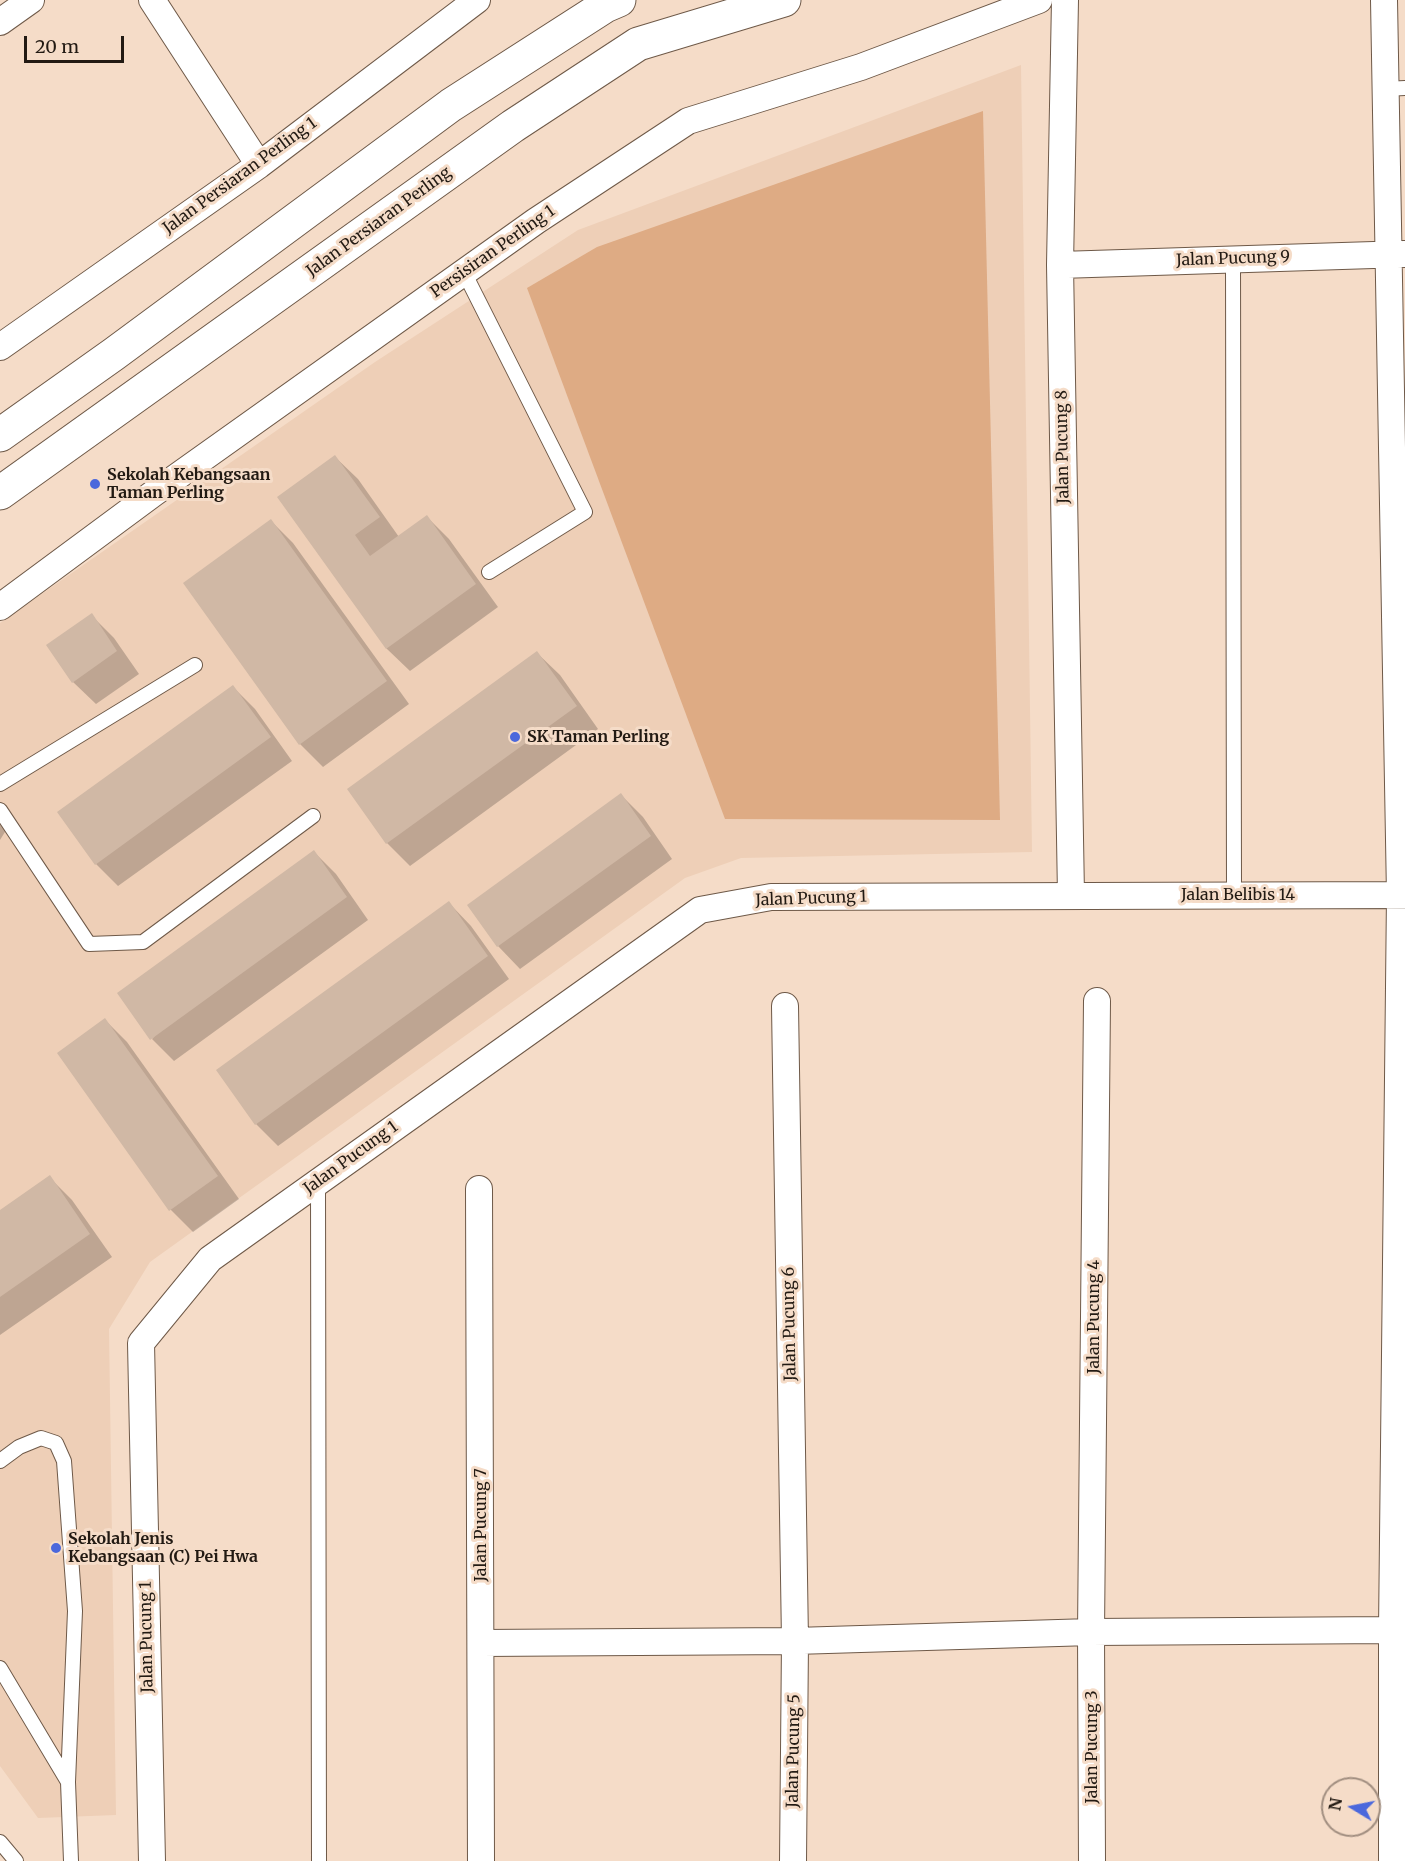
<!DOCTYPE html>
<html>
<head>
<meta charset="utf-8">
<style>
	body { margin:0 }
	#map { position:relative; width:1405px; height:1861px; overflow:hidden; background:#f5dcc8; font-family:Merriweather,serif }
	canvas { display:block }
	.north { position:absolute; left:1321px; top:1777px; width:60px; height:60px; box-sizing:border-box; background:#f5dcc8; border:2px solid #a18e80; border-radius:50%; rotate:280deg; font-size:16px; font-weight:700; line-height:24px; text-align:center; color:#221a13 }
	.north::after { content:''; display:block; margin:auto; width:21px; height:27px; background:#4b68dc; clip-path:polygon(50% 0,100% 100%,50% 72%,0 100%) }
	.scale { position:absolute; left:24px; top:36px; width:100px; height:27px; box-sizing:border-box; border:3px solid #221a13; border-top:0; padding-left:8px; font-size:18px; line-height:21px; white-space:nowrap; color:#221a13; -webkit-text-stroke:4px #f5dcc8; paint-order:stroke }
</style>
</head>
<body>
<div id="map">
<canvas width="1405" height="1861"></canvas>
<div class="north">N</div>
<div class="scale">20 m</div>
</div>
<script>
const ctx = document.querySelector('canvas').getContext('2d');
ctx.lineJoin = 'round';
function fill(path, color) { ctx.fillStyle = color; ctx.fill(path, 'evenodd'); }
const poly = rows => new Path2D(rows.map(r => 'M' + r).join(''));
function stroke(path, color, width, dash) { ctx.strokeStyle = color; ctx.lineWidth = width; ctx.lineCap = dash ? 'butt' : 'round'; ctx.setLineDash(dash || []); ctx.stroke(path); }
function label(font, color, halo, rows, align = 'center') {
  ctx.font = font + ' Merriweather,serif'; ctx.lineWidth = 6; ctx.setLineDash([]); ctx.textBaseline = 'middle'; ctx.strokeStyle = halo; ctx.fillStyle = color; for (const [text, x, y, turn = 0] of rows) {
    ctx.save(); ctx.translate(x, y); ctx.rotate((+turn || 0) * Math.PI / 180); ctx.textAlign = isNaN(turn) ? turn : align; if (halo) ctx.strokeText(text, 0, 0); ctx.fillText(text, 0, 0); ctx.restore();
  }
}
fill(poly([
	[1021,65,1032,852,741,858,685,878,150,1262,109,1329,116,1815,38,1818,0,1766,0,623,375,362,578,230]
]), '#eecfb7');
fill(poly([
	[983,111,1000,820,725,819,527,288,597,247]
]), '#deab84');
fill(poly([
	[335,457,358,479,399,537,427,517,449,539,498,607,410,671,387,649,279,497],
	[271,521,293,543,409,704,323,767,300,744,185,583],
	[91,615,114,638,139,674,96,704,73,682],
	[537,653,560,675,598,729,410,866,387,843,349,790],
	[233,687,255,709,292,761,118,886,96,864],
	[621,795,643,817,672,859,520,969,498,946],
	[0,819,8,827,0,840],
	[314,852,336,874,368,920,174,1061,152,1039],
	[449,903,471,926,509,979,278,1146,256,1124],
	[105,1020,127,1042,239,1199,193,1232,171,1210,59,1054],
	[49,1177,72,1200,112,1257,0,1335,0,1212]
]), '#0003');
fill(poly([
	[335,455,380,517,355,535,370,556,427,515,476,584,386,649,277,497],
	[271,519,387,681,299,745,183,583],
	[92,613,117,651,72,683,46,645],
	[537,651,577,706,386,844,347,789],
	[233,685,271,737,95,865,57,812],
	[621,793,651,836,497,947,467,905],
	[314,850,347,897,150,1040,117,993],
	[449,901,488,956,255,1125,216,1070],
	[105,1018,218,1176,169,1211,57,1053],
	[50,1175,90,1234,0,1297,0,1210]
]), '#d0b8a5');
const lane = poly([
	[1385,89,1405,88],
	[1233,259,1234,895],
	[464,272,585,512,489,572],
	[0,784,195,665],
	[0,810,89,944,143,942,313,816],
	[318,1182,319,1861],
	[0,1461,19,1447,41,1438,56,1443,64,1461,75,1611,68,1782,71,1861],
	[0,1668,68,1782],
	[0,1842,16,1861]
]);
const street = poly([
	[152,0,259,165],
	[1065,0,1060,265,1071,895],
	[1384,0,1400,895,1392,1630,1392,1861],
	[0,22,31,0],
	[1060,265,1405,254],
	[0,347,259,165,477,0],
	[0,607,154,493,536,221,688,121,861,67,1039,0],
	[785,1006,795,1641,793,1861],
	[479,1189,481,1861],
	[481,1643,795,1641,1091,1632,1392,1630],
	[152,1861,141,1343,210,1259,700,910,771,897,1405,895],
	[1092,1861,1091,1632,1097,1001]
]);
const secondary = poly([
	[0,435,114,354,451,105,605,6,619,0],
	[0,493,513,126,638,44,784,0]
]);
stroke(lane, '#6e5948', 16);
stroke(street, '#6e5948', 28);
stroke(secondary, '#6e5948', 35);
stroke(lane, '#fff', 14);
stroke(street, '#fff', 26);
stroke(secondary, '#fff', 33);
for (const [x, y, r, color] of [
	[95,484,6,"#4b68dc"],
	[515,737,6,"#4b68dc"],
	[56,1548,6,"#4b68dc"]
]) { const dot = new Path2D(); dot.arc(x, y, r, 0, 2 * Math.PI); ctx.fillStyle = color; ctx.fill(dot); stroke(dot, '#f5dcc8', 2); }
label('16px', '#221a13', '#f5dcc8', [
	["Jalan Persiaran Perling 1",240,176,-36],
	["Jalan Persiaran Perling",379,222,-36],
	["Persisiran Perling 1",493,252,-35],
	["Jalan Pucung 9",1233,259,-2],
	["Jalan Pucung 8",1063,447,-91],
	["Jalan Belibis 14",1238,895],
	["Jalan Pucung 1",811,899,-2],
	["Jalan Pucung 1",351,1158,-36],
	["Jalan Pucung 4",1094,1317,-90],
	["Jalan Pucung 6",790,1324,-91],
	["Jalan Pucung 7",481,1525,-90],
	["Jalan Pucung 1",147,1637,-91],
	["Jalan Pucung 3",1092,1747,-90],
	["Jalan Pucung 5",794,1751,-89]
]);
label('bold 16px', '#221a13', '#f5dcc8', [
	["Sekolah Kebangsaan",107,475],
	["Taman Perling",107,493],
	["SK Taman Perling",527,737],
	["Sekolah Jenis",68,1539],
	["Kebangsaan (C) Pei Hwa",68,1557]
], 'left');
</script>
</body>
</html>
